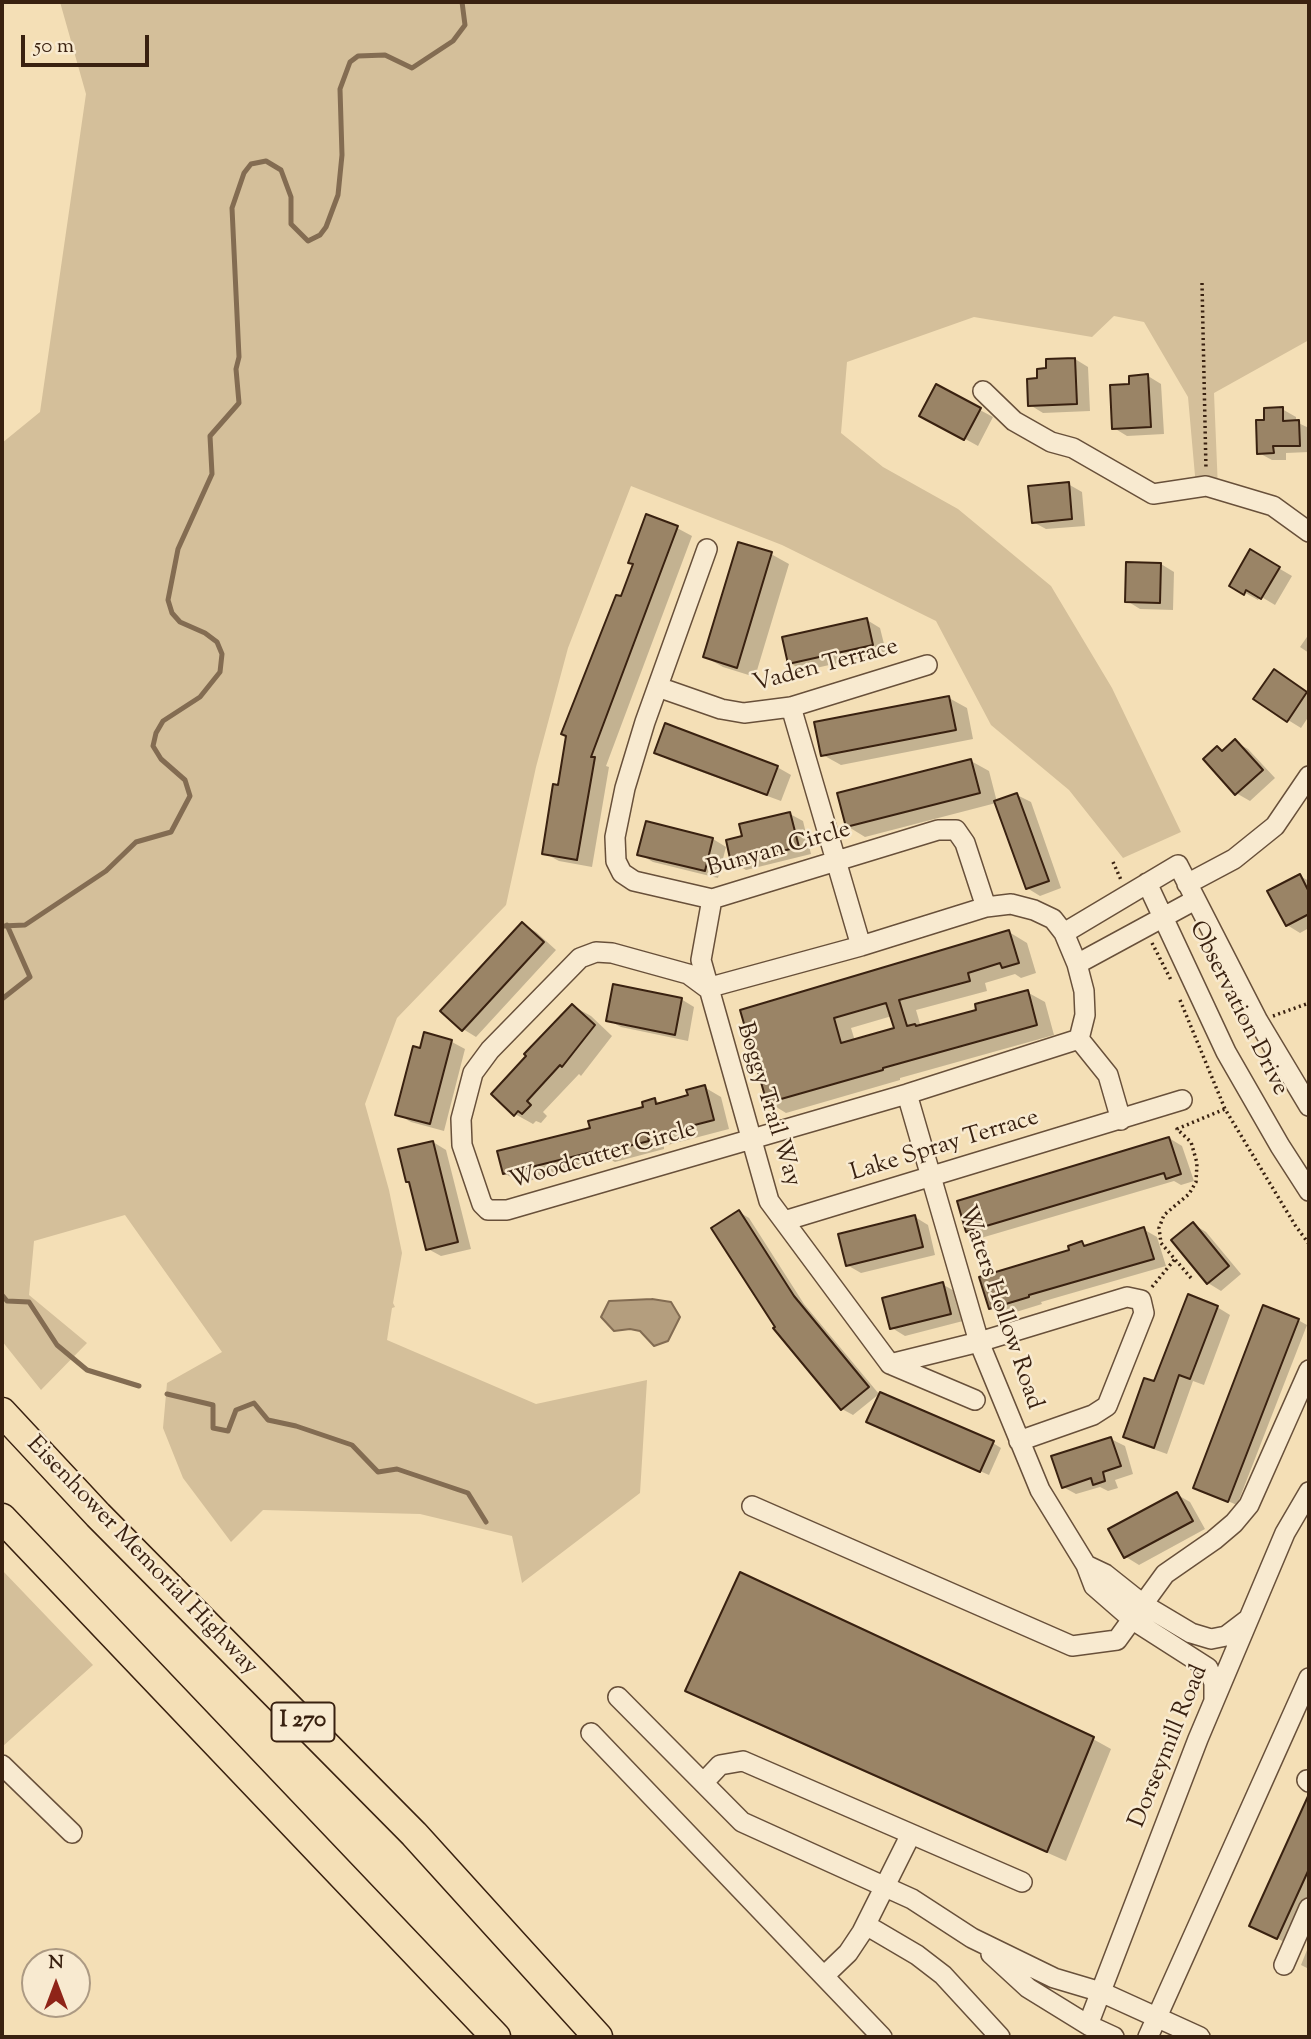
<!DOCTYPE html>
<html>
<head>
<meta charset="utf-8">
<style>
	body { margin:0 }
	#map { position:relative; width:1311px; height:2039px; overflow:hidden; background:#f4dfb6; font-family:"Sorts Mill Goudy",serif }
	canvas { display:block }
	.frame { position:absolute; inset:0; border:4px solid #392110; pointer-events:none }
	.north { position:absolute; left:21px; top:1948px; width:70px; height:70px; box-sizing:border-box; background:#f8ead0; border:2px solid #ac9a83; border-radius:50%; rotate:0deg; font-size:19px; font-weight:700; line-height:28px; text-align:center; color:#392110 }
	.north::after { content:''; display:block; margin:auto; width:24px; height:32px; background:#8f2418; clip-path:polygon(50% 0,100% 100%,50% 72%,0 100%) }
	.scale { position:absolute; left:21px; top:35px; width:128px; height:32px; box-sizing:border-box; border:4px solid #392110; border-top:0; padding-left:9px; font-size:21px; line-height:24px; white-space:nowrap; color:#392110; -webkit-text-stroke:5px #f8ead0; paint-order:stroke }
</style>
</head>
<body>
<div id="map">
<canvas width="1311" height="2039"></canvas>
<div class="frame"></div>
<div class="north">N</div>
<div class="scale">50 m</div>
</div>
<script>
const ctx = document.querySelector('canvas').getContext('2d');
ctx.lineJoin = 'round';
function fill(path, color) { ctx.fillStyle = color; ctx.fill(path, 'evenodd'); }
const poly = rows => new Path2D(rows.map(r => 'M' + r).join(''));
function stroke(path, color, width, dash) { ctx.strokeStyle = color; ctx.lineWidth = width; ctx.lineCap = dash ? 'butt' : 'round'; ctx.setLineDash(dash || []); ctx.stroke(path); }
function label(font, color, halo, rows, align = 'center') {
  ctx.font = font + ' "Sorts Mill Goudy",serif'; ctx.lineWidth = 5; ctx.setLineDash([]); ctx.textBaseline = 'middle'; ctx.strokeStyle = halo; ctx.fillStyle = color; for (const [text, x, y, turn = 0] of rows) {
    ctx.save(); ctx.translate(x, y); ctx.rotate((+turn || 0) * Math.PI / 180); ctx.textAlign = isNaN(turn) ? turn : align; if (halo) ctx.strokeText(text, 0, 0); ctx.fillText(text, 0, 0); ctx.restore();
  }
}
fill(poly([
	[60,2,1309,2,1309,340,1214,393,1218,489,1196,487,1188,397,1144,322,1114,316,1092,337,974,317,847,362,841,433,883,467,958,509,1051,586,1112,688,1181,832,1123,858,1069,790,991,725,936,621,782,545,631,486,568,648,536,767,506,905,397,1018,365,1104,389,1190,402,1253,393,1303,395,1307,392,1308,387,1340,536,1404,647,1380,640,1493,522,1583,512,1536,420,1514,263,1510,231,1542,183,1478,163,1428,167,1383,222,1352,125,1215,34,1241,29,1295,87,1343,41,1390,2,1341,2,443,40,412,86,94],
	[2,1570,93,1665,2,1747]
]), '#d4bf9a');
const water = poly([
	[652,1299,671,1302,680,1317,668,1341,654,1346,640,1331,630,1329,614,1331,601,1317,609,1301,652,1299]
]);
fill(water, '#b49e7e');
stroke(water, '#836c52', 2);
fill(poly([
	[1075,359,1088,367,1090,411,1043,413,1030,405,1039,380],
	[1148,376,1161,384,1164,434,1127,436,1114,428,1131,385],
	[937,387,993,417,978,446,922,415],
	[1282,409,1296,417,1296,422,1309,428,1309,452,1286,453,1286,460,1272,460,1259,453],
	[1068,484,1082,492,1085,526,1046,529,1033,522],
	[647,516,677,528,692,536,606,766,609,767,592,867,559,861,544,853,568,736,635,565],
	[1251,552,1292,576,1275,605,1260,596,1258,600,1231,585],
	[771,554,789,564,755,677,723,667,705,657],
	[1161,564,1174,572,1173,610,1140,609,1127,601],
	[867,620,880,628,886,652,803,671,790,663],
	[1309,634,1309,653,1300,647],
	[1287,679,1309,694,1309,716,1301,728,1288,720],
	[949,698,967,708,973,739,841,765,823,755],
	[1235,742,1248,749,1275,778,1250,801,1236,793,1223,752],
	[656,753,777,767,791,775,781,801,669,760],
	[971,761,989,771,997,802,1017,795,1031,802,1061,888,1040,896,1027,888,996,803,865,837,847,826],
	[790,814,803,821,811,854,746,870,733,862,744,838],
	[713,839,726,847,718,878,653,862,639,854],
	[1300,876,1309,881,1309,928,1300,933,1287,925],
	[523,924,536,932,556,950,476,1037,463,1029],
	[1009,932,1027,943,1036,973,1021,978,1015,974,985,983,987,991,916,1010,921,1027,978,1011,1027,992,1045,1002,1054,1035,900,1078,900,1080,786,1113,768,1102,742,1012],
	[892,1016,896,1030,855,1041,851,1028],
	[681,999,694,1007,688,1041,621,1027,608,1020],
	[573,1006,591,1016,612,1036,581,1076,579,1074,543,1112,547,1116,541,1123,536,1121,533,1124,515,1114],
	[425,1035,452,1042,465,1049,444,1131,411,1122,397,1114],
	[704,1087,721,1097,729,1129,664,1146,664,1149,615,1162,611,1160,521,1183,504,1173,592,1129,645,1108,655,1100,662,1104,690,1097],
	[1169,1138,1182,1146,1194,1181,1181,1185,1174,1181,981,1238,967,1231],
	[433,1142,446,1150,471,1249,441,1256,428,1249,411,1184,408,1181],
	[739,1212,749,1218,804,1304,879,1394,853,1415,842,1409],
	[915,1217,928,1225,935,1255,861,1273,847,1265],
	[1193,1224,1206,1232,1241,1274,1221,1291,1208,1283],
	[1143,1229,1157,1237,1166,1266,1041,1302,1042,1304,1003,1316,990,1308,1082,1243,1087,1246],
	[942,1284,956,1292,963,1321,905,1336,892,1328],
	[1217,1307,1230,1315,1204,1385,1193,1381,1167,1454,1139,1444,1125,1437,1155,1384],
	[1298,1320,1307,1325,1237,1505,1195,1487],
	[877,1426,993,1443,1001,1448,989,1475],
	[1111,1439,1125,1446,1133,1474,1115,1480,1118,1488,1108,1491,1100,1487,1076,1494,1063,1487],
	[1176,1494,1190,1502,1205,1529,1139,1565,1126,1557],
	[687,1690,1093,1739,1111,1749,1066,1861,705,1701],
	[1309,1799,1309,1918,1296,1948,1251,1925],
	[1309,1945,1309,1969,1301,1965]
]), '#0003');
stroke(poly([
	[2,926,25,925,106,871,136,842,171,832,190,796,185,780,161,759,153,746,156,733,163,721,200,697,220,672,222,654,217,642,205,633,180,622,172,613,168,600,178,549,212,474,210,436,239,403,236,369,239,357,232,208,244,173,251,164,266,161,281,170,291,197,291,224,308,241,320,235,326,227,338,195,342,155,340,89,350,62,358,56,385,55,412,68,453,41,465,25,462,2],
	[2,999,30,977,7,925],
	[2,1295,7,1301,29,1302,57,1345,87,1370,139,1386],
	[167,1394,213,1405,213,1428,228,1431,236,1410,254,1403,268,1420,296,1426,352,1445,378,1472,397,1469,468,1493,486,1522]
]), '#836c52', 5);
const building = poly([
	[1075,358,1077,404,1028,406,1027,379,1037,378,1037,369,1046,368,1046,359,1075,358],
	[1148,374,1151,427,1112,429,1110,385,1129,384,1129,376,1148,374],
	[936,384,981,408,964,440,919,416,936,384],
	[1283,407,1283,421,1299,420,1300,446,1273,446,1274,453,1257,454,1256,420,1264,420,1264,408,1283,407],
	[1069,482,1072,519,1032,523,1028,486,1069,482],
	[646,514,678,526,591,757,595,757,577,860,542,854,553,784,558,785,566,736,561,734,616,595,621,596,633,564,628,563,646,514],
	[738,542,772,552,737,668,703,657,738,542],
	[1250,549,1280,567,1261,599,1246,590,1244,595,1229,586,1250,549],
	[1126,562,1161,563,1160,603,1125,602,1126,562],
	[867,618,873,645,788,664,782,637,867,618],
	[1274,669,1307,692,1287,722,1253,699,1274,669],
	[949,696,956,730,821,756,814,722,949,696],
	[665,723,778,766,767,795,654,753,665,723],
	[1235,739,1263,770,1235,795,1203,759,1217,746,1222,751,1235,739],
	[971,759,980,793,846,827,837,793,971,759],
	[1017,793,1049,881,1026,889,994,801,1017,793],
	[790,812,799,847,731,863,726,840,742,836,739,824,790,812],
	[646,821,713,838,705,871,637,855,646,821],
	[1300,874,1309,892,1309,914,1286,926,1267,891,1300,874],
	[522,922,544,942,462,1031,440,1011,522,922],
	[1009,930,1019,963,1002,968,1000,963,968,973,970,981,899,1000,907,1026,915,1024,916,1026,976,1010,975,1004,1028,990,1037,1025,883,1068,883,1070,767,1103,740,1010,1009,930],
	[886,1003,894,1028,841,1043,834,1018,886,1003],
	[613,984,682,998,675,1035,606,1021,613,984],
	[572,1004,595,1025,562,1067,560,1065,527,1101,531,1105,522,1114,518,1111,514,1116,491,1094,526,1056,524,1054,572,1004],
	[424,1032,452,1040,430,1124,395,1115,413,1046,420,1048,424,1032],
	[705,1085,714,1120,648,1137,649,1141,597,1154,596,1151,503,1174,497,1151,590,1128,588,1121,643,1107,642,1102,655,1098,656,1104,688,1095,686,1090,705,1085],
	[1169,1137,1181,1174,1166,1179,1164,1173,966,1232,957,1201,1169,1137],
	[433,1141,458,1242,426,1250,409,1182,406,1182,398,1149,433,1141],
	[739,1210,794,1296,869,1387,841,1410,773,1328,775,1327,711,1228,739,1210],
	[915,1215,923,1247,846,1266,838,1234,915,1215],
	[1193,1222,1229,1266,1207,1284,1171,1240,1193,1222],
	[1144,1227,1154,1259,1029,1295,1029,1297,989,1309,979,1277,1069,1250,1068,1246,1082,1241,1084,1246,1144,1227],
	[943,1282,951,1314,890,1329,882,1298,943,1282],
	[1188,1294,1218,1306,1190,1379,1179,1375,1154,1448,1123,1437,1144,1378,1154,1381,1188,1294],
	[1263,1305,1299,1319,1228,1502,1193,1488,1263,1305],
	[880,1392,994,1441,980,1472,866,1422,880,1392],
	[1111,1437,1121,1466,1103,1472,1105,1481,1093,1485,1091,1478,1062,1488,1051,1456,1111,1437],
	[1177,1492,1193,1521,1124,1558,1108,1529,1177,1492],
	[740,1572,1094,1737,1047,1852,685,1691,740,1572],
	[1309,1794,1309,1869,1277,1939,1249,1926,1309,1794]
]);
fill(building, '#9a8466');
stroke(building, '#392110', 2);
const minor = poly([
	[983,391,1014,421,1051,442,1073,448,1153,494,1206,486,1273,506,1309,532],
	[707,549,645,722,625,788,615,837,616,861,622,873,634,881,712,899,938,830,956,830,965,843,986,907],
	[658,687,721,709,744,713,791,707,927,665],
	[791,707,861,946],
	[1147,883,1226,1052,1280,1146,1309,1191],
	[1187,884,1234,859,1275,826,1309,776],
	[712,899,701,960,769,1201,890,1364,975,1400],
	[1011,904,1034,910,1053,919,1064,933,1077,964,1084,991,1085,1015,1079,1039,907,1094,507,1210,488,1210,482,1204,462,1145,461,1119,473,1073,490,1050,580,958,596,952,612,953,688,974,707,988,861,946,986,907,1011,904],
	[1064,933,1178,865,1258,1021,1309,1106],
	[1077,964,1195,900],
	[1079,1039,1108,1075,1121,1120],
	[907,1094,979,1342,1040,1490,1086,1565,1094,1586,1133,1620,1208,1668,1214,1683,1214,1700],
	[784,1221,1182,1100],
	[890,1364,979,1342,1127,1297,1141,1300,1144,1313,1107,1406,1093,1415,1019,1441],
	[752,1506,1072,1646,1117,1640,1165,1574,1214,1540,1234,1523,1249,1505,1309,1370],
	[1086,1565,1105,1574,1144,1605,1191,1633,1211,1639,1226,1636,1247,1620],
	[618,1697,742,1822,912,1899,972,1938,1054,1978,1101,1992,1200,2037],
	[591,1733,882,2037],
	[2,1765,72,1833],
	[1307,1780,1309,1782],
	[704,1782,720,1765,743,1761,1022,1882],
	[866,1925,917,1955,943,1975,1000,2037],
	[991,1954,1028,1988,1088,2025,1114,2037],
	[1284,1965,1309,1908],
	[824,1976,848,1953,862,1932,911,1834],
	[1088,2025,1198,1739,1285,1533,1309,1492],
	[1148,2037,1309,1678]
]);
const highway = poly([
	[2,1412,98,1515,414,1834,598,2037],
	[2,1518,496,2037]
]);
stroke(minor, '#68503a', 22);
stroke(highway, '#392110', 31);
stroke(poly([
	[1202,283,1206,470],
	[1113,862,1121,880],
	[1152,943,1171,980],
	[1180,1000,1225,1109,1295,1225,1309,1244],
	[1273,1016,1309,1003],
	[1191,1278,1161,1243,1159,1228,1164,1215,1189,1194,1196,1182,1197,1163,1191,1142,1177,1129,1225,1109],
	[1152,1287,1175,1259]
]), '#392110', 3.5, [2, 3.5]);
stroke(minor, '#f8ead0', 19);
stroke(highway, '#f4dfb6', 28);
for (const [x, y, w] of [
	[303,1722,63]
]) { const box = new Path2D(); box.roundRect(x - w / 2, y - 19.5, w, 39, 5); ctx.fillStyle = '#f8ead0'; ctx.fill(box); stroke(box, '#392110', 2); }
label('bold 23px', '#392110', null, [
	["I 270",303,1722]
]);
label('24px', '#392110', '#f8ead0', [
	["Vaden Terrace",826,667,-15],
	["Bunyan Circle",779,851,-16],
	["Observation Drive",1237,1009,63],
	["Boggy Trail Way",767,1105,73],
	["Lake Spray Terrace",945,1147,-17],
	["Woodcutter Circle",603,1157,-16],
	["Waters Hollow Road",999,1308,71],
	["Eisenhower Memorial Highway",141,1557,46],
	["Dorseymill Road",1170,1747,-68]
]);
</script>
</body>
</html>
